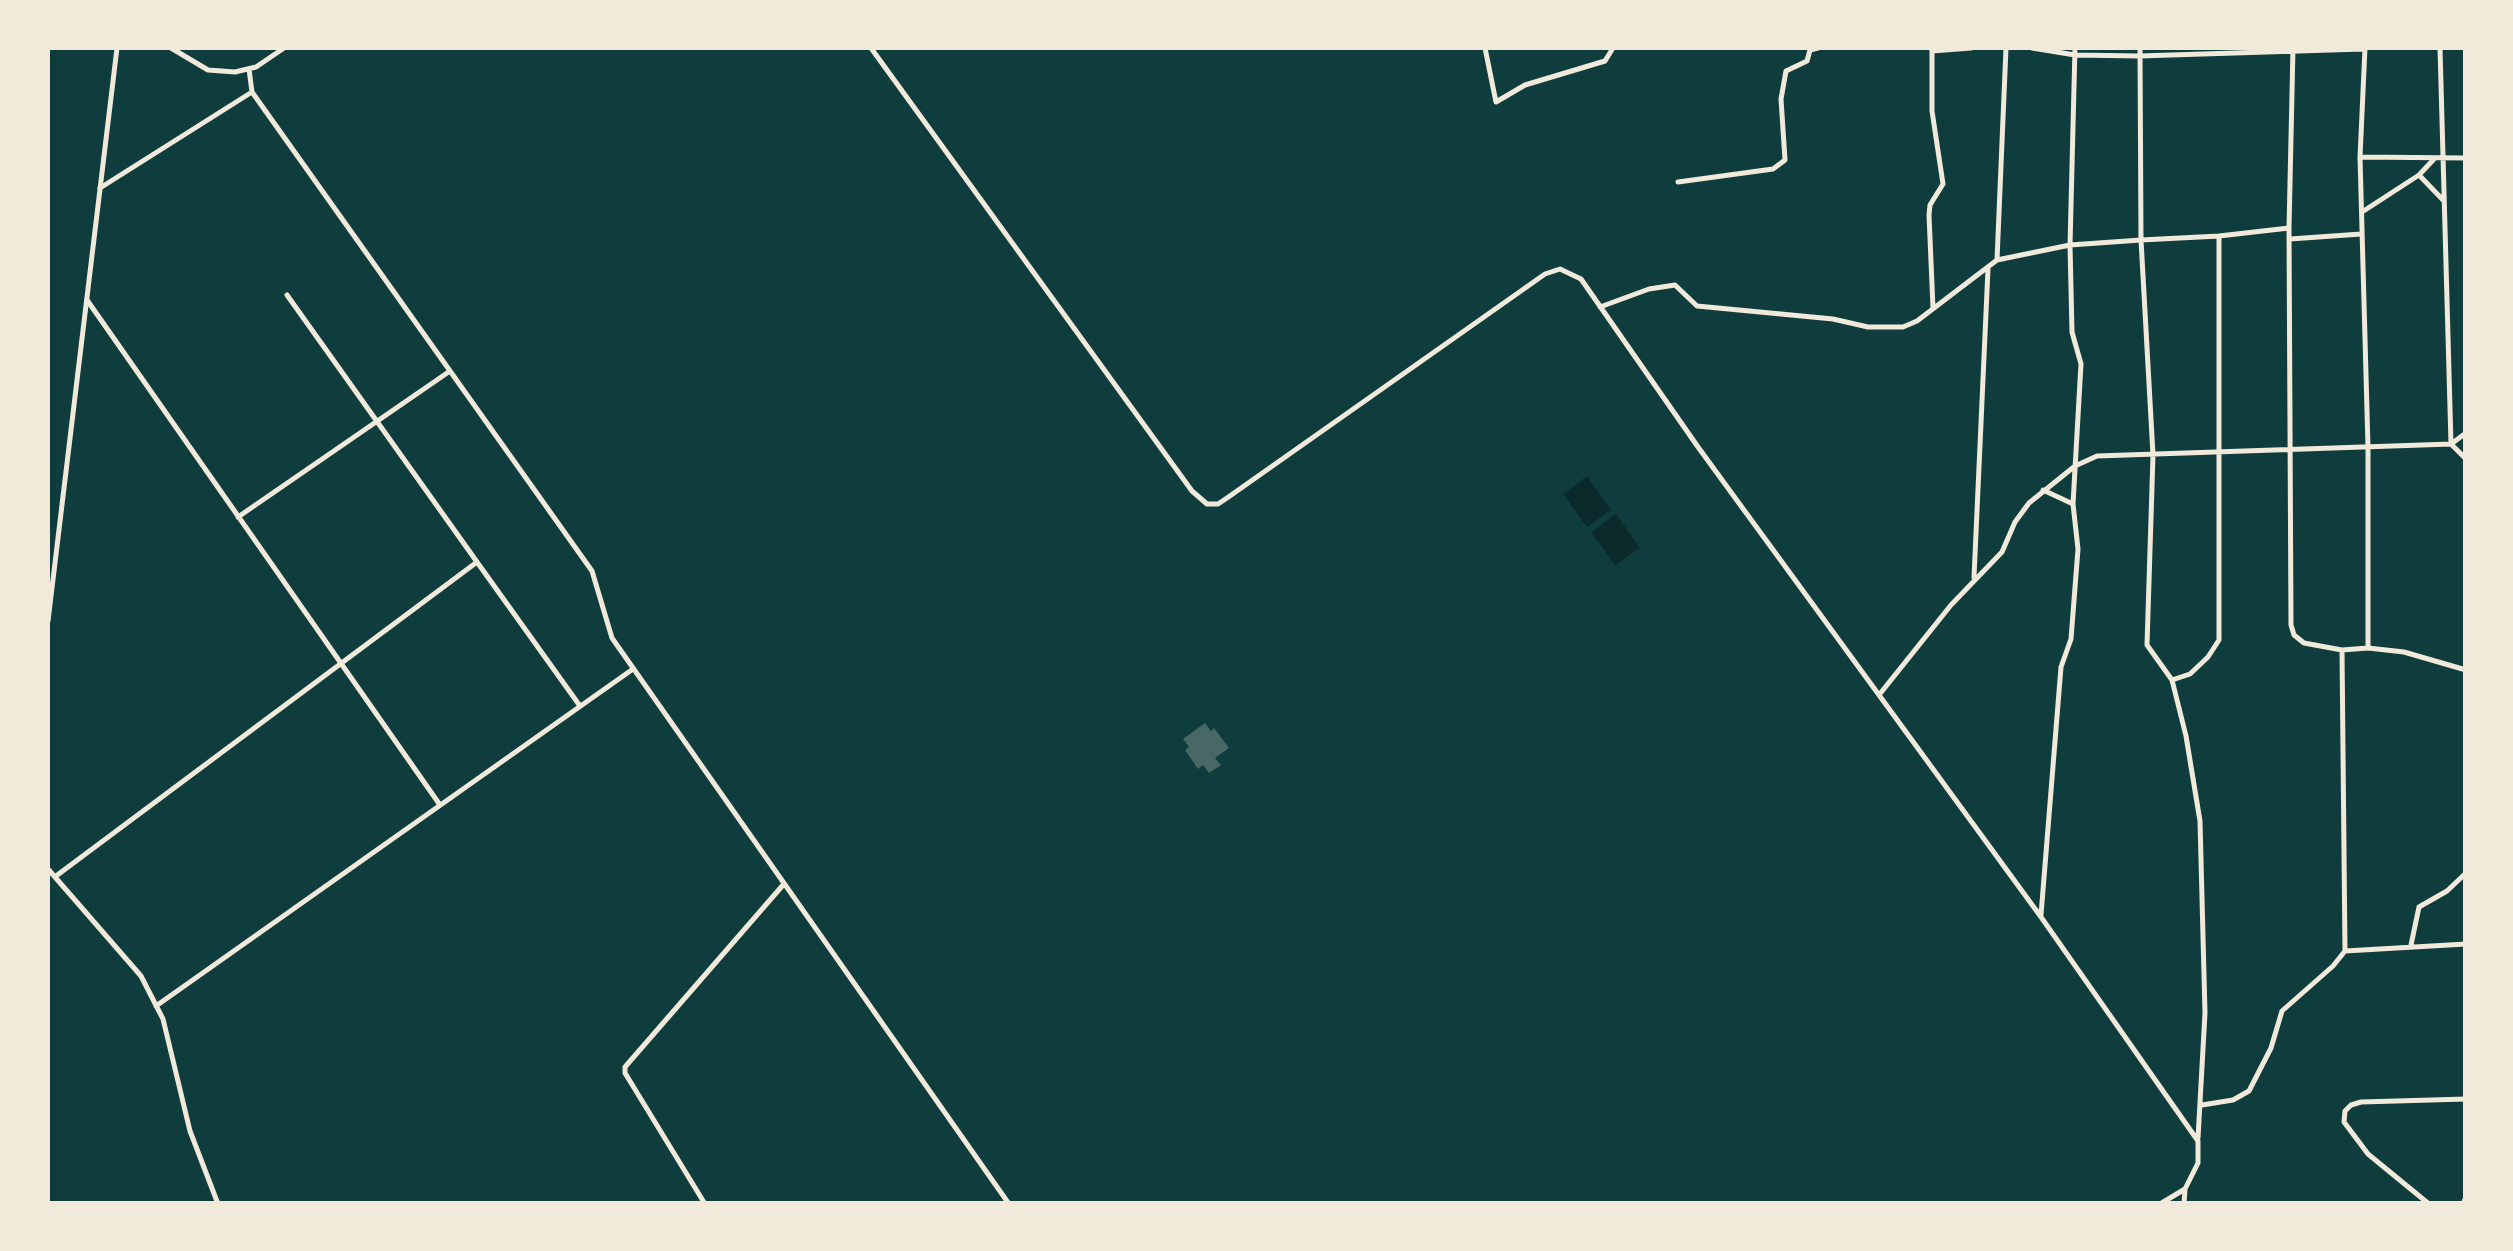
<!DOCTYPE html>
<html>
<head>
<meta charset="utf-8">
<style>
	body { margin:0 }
	#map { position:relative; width:2513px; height:1251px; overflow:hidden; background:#0f3d3e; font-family:"Source Sans 3",sans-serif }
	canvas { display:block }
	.frame { position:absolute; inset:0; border:50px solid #f1e9da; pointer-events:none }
</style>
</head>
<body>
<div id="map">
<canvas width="2513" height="1251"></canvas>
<div class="frame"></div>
</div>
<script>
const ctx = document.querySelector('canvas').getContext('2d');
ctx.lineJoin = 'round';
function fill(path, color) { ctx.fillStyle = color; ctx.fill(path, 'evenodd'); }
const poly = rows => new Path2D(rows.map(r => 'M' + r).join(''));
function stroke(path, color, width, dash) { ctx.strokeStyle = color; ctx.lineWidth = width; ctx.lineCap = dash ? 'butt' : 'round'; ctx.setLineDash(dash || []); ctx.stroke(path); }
fill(poly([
	[1587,476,1611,510,1587,527,1563,494],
	[1616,514,1640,548,1615,565,1591,532]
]), '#0a2a2b');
fill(poly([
	[1205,723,1211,731,1214,728,1229,748,1215,758,1221,765,1209,773,1203,765,1198,769,1185,750,1189,747,1183,739]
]), '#486865');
stroke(poly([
	[171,48,208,70,235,72,256,67,284,48],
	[871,48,1192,491,1207,504,1218,504,1227,498,1545,274,1560,269,1581,279,1698,447,2041,917,2198,1141,2198,1163,2185,1189,2160,1204],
	[1485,48,1496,102,1525,85,1605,61,1613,48],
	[1931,48,1932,51,1971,48],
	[2032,48,2075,55,2139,56,2363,49],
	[2293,48,2289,228,2291,625,2294,635,2304,643,2342,650,2368,648,2404,652,2466,670],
	[2365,48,2360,157,2368,447,2368,648],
	[2440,48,2451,444,2466,459],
	[1932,51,1932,111,1943,184,1930,205,1929,215,1933,308],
	[249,69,252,92,592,571,612,638,1009,1204],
	[2360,157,2466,158],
	[2419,175,2444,201],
	[1678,182,1773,169,1785,160,1781,99,1786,71,1807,61,1810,50,1818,48],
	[100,188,252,92],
	[2362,212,2419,175,2435,158],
	[2290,239,2361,234],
	[1997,260,2006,48],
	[87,300,440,805],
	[1600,307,1649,289,1675,285,1697,306,1833,319,1868,327,1903,327,1917,321,1997,260,2070,245,2075,48],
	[2073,504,2081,364,2072,332,2070,245,2141,240,2140,48],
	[238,517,450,371],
	[477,562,580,706],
	[1974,577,1988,269],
	[2172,680,2147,645,2153,455,2141,240,2219,236,2289,228],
	[1879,695,1951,605,2002,552,2015,522,2029,503,2075,466,2097,456,2451,444,2466,433],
	[48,869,141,976,163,1019,190,1131,218,1204],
	[56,876,477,562,287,295],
	[2041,915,2061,667,2071,639,2078,549,2073,504,2043,490],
	[2411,945,2419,907,2447,891,2466,873],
	[2345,951,2466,944],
	[156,1006,633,669],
	[2202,1105,2233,1100,2249,1091,2271,1048,2282,1011,2333,966,2345,951,2342,650],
	[2198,1138,2205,1013,2200,821,2186,736,2172,680,2190,674,2208,657,2219,640,2219,236],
	[705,1204,625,1073,625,1067,783,885],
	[2184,1204,2185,1189],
	[2429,1204,2368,1154,2344,1122,2345,1111,2351,1105,2361,1102,2466,1099],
	[2463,1204,2466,1197]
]), '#f1e9da', 5);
stroke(poly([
	[48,621,117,48]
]), '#f1e9da', 5);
</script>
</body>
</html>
